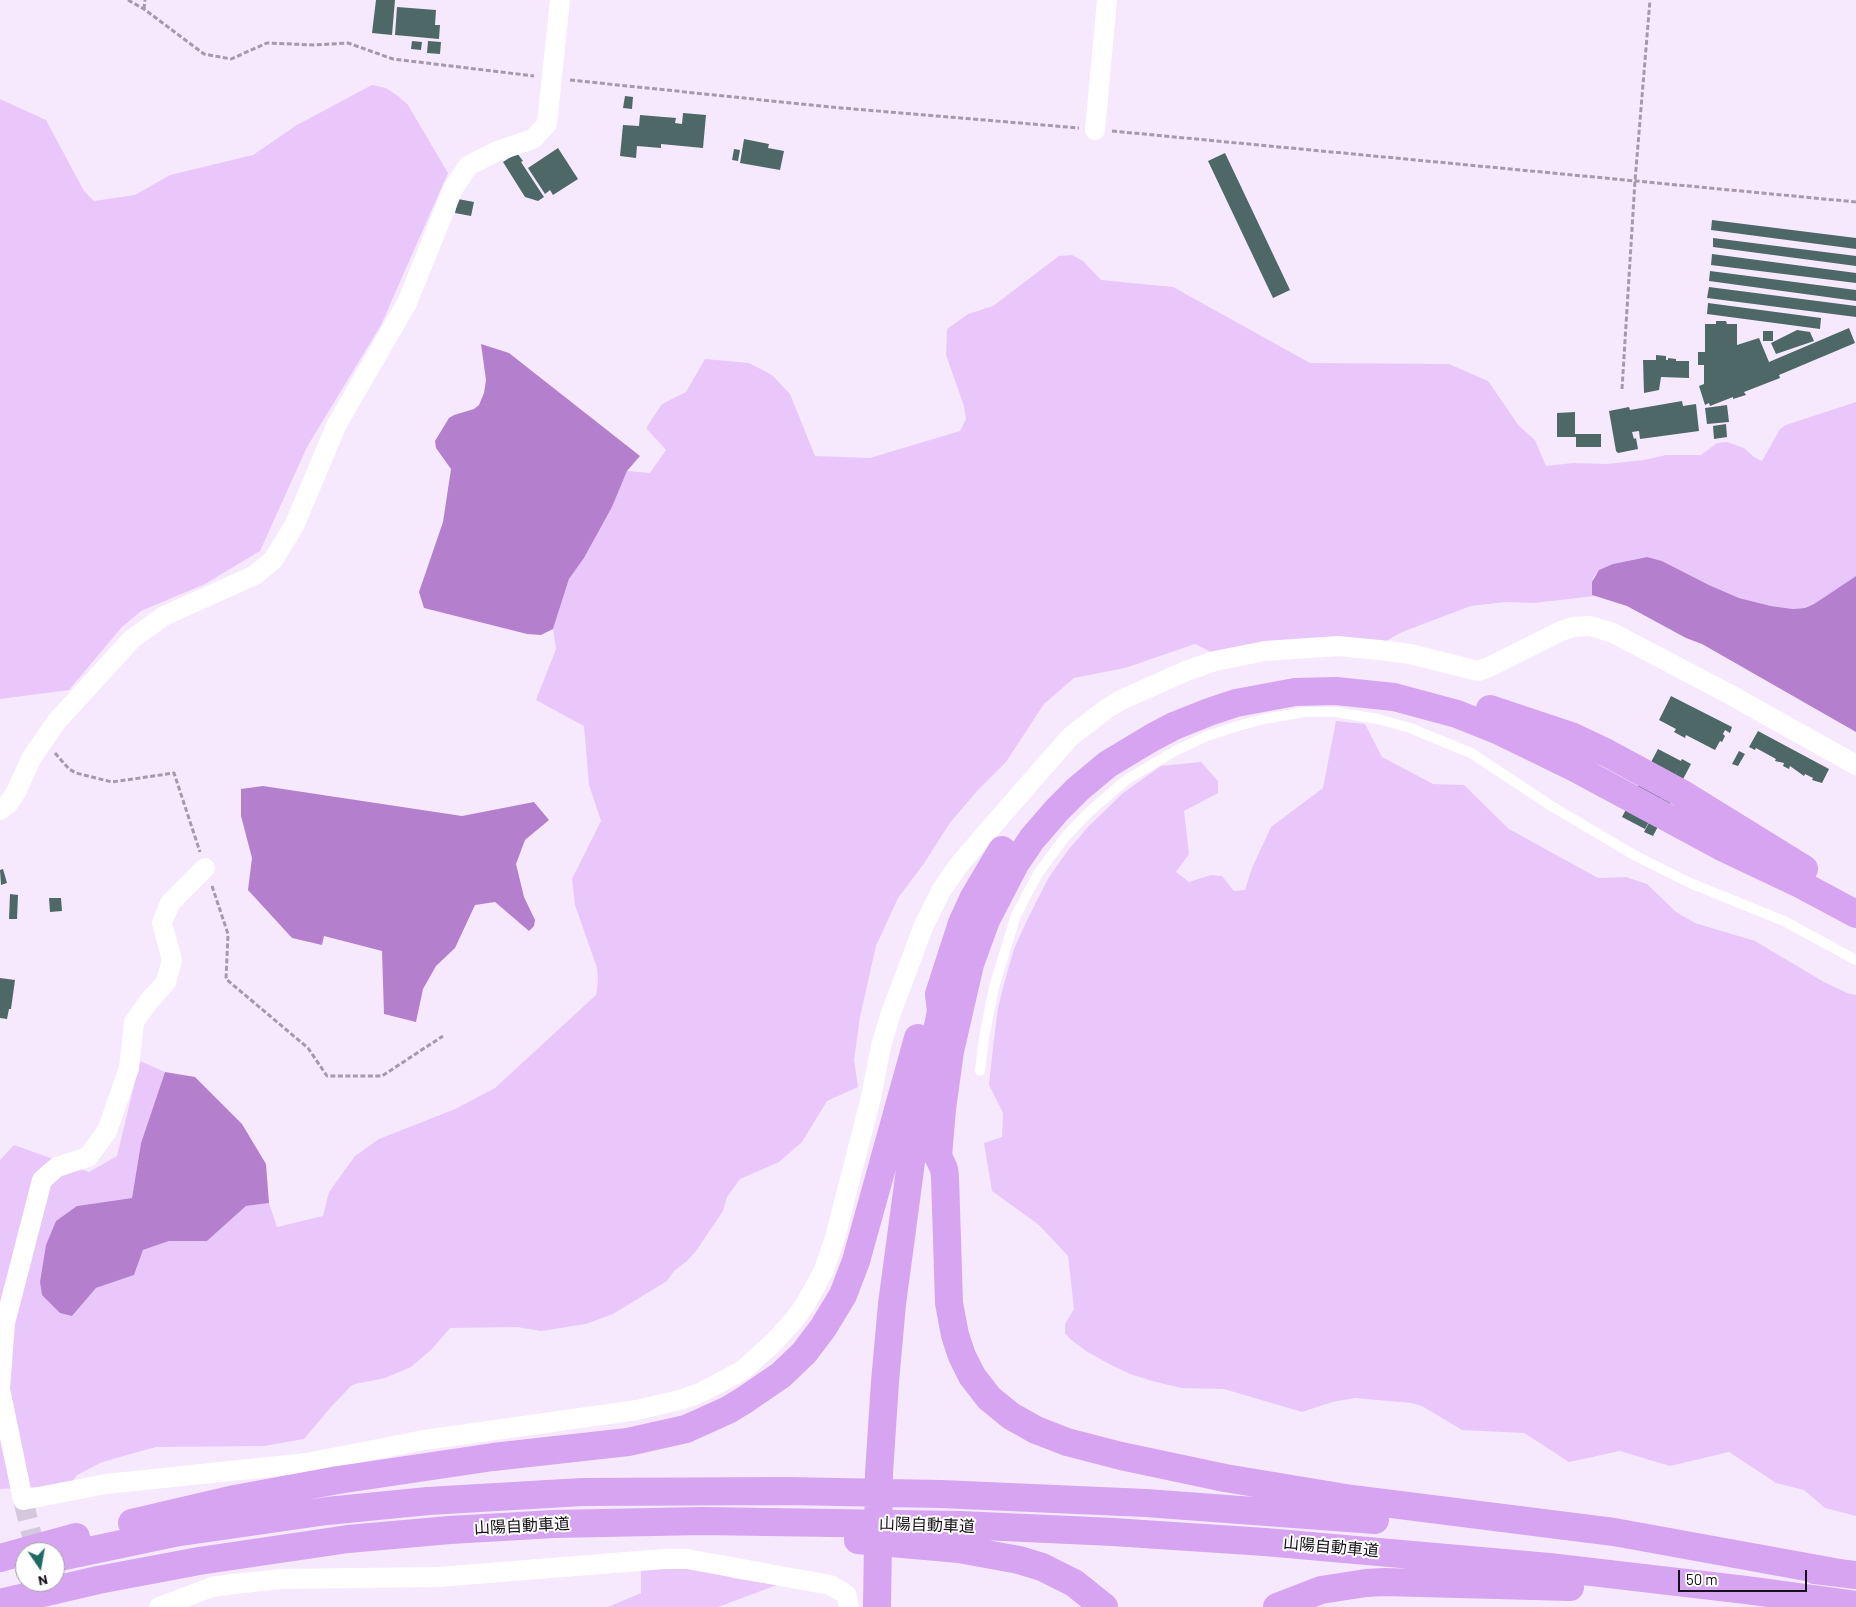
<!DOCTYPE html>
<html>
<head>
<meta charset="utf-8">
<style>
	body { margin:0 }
	#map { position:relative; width:1856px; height:1607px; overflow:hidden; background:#f6e9fe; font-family:Barlow,sans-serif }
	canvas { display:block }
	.north { position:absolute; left:15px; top:1542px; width:50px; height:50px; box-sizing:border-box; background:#fff; border:1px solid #a2a0a3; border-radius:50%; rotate:168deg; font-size:14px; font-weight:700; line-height:20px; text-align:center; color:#161118 }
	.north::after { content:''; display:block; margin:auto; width:18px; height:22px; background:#1e6a67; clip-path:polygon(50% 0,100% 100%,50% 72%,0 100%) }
	.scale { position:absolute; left:1678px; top:1570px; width:129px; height:22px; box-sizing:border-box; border:2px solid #161118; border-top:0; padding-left:6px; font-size:15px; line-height:18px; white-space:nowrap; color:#161118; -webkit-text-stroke:4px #fff; paint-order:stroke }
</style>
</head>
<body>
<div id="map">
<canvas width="1856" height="1607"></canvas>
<div class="north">N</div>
<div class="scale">50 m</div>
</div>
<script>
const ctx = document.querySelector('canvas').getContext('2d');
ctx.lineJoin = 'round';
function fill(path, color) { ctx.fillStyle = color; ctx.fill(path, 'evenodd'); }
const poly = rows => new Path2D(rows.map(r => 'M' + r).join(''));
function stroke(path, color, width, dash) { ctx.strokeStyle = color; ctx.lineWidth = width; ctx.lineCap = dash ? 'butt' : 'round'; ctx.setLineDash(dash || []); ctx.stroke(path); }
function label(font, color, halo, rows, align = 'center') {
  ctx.font = font + ' Barlow,"Noto Sans JP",sans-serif'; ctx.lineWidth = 4; ctx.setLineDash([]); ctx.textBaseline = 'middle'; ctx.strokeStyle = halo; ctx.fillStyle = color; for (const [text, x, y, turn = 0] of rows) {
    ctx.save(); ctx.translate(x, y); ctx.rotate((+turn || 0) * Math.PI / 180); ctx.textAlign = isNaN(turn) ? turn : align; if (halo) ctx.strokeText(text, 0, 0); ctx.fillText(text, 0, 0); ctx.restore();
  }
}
fill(poly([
	[372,85,386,88,398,96,408,105,448,173,381,325,307,447,260,551,205,584,141,611,121,628,69,690,0,699,0,99,46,120,84,191,94,201,135,195,170,175,253,155,297,125],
	[1072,255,1083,261,1101,280,1173,287,1310,363,1449,364,1488,381,1519,426,1535,440,1546,466,1573,463,1607,464,1644,460,1666,455,1701,455,1717,443,1727,442,1744,448,1754,457,1762,461,1780,429,1786,425,1856,402,1856,576,1814,604,1805,608,1793,609,1771,606,1739,598,1709,585,1662,561,1646,557,1614,564,1599,570,1593,578,1592,595,1595,596,1534,603,1505,602,1471,606,1402,632,1381,644,1211,652,1195,644,1125,668,1074,678,1044,704,1006,762,977,791,949,824,925,862,898,898,876,946,860,1017,854,1060,858,1087,827,1101,802,1142,779,1162,740,1179,727,1197,723,1211,696,1251,687,1261,674,1271,667,1281,613,1314,586,1324,541,1331,517,1327,450,1328,432,1349,411,1367,385,1378,355,1384,351,1386,331,1407,304,1439,264,1446,156,1447,102,1462,77,1475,72,1482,42,1487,0,1489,0,1160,14,1145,89,1172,117,1156,140,1061,165,1072,141,1143,132,1198,77,1206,72,1316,96,1288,134,1275,143,1250,169,1241,207,1241,246,1206,269,1203,277,1227,323,1216,329,1192,355,1156,379,1139,455,1109,495,1088,596,995,598,981,597,968,575,905,572,879,601,821,589,785,584,726,536,700,556,649,553,629,569,579,584,558,612,507,627,471,650,473,666,450,646,428,662,404,686,392,705,359,749,363,772,375,790,394,815,456,870,458,960,431,966,419,964,406,946,355,947,329,968,314,993,306,1059,256],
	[1336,721,1365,724,1382,757,1433,784,1464,785,1509,829,1598,878,1626,877,1647,884,1676,912,1695,923,1755,941,1824,982,1847,993,1856,995,1856,1516,1825,1508,1804,1490,1776,1483,1729,1452,1670,1466,1620,1451,1569,1462,1524,1433,1462,1430,1422,1406,1411,1403,1355,1398,1332,1402,1302,1412,1224,1389,1181,1388,1152,1381,1130,1374,1109,1364,1086,1351,1070,1339,1065,1333,1065,1324,1074,1309,1068,1256,1039,1225,992,1191,984,1143,1002,1137,1003,1113,989,1085,994,1039,998,1008,1004,984,1014,949,1027,920,1049,877,1069,849,1088,827,1123,793,1161,766,1201,762,1218,781,1218,793,1184,811,1189,854,1176,872,1189,882,1211,875,1222,876,1234,891,1245,890,1252,868,1271,827,1323,788],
	[688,1568,718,1572,732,1578,777,1585,718,1607,608,1607,641,1593,641,1569]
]), '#e9c7fb');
fill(poly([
	[481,344,509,353,640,456,627,471,612,507,584,558,569,579,553,629,541,635,527,634,424,608,419,592,443,522,451,469,436,448,435,441,449,418,454,415,474,409,479,405,484,393,486,380],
	[1647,557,1662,561,1709,585,1739,598,1771,606,1793,609,1805,608,1814,604,1856,576,1856,732,1702,644,1686,638,1627,606,1592,595,1592,582,1599,570,1613,564],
	[263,786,462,816,534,802,549,820,525,840,516,864,524,897,535,920,534,926,529,931,495,902,475,905,455,948,436,966,423,989,416,1022,384,1014,382,951,324,936,322,945,292,938,248,890,252,858,241,816,241,789],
	[165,1072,195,1077,242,1124,266,1164,269,1203,246,1206,207,1241,169,1241,143,1250,134,1275,96,1288,72,1316,60,1313,42,1295,40,1282,46,1245,56,1221,77,1206,132,1198,141,1143]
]), '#b480ce');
fill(poly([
	[376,0,395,0,392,35,372,33],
	[397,7,436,10,435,25,440,25,439,39,395,35],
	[412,41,422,42,421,50,411,49],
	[428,41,441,42,440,54,427,53],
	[625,96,633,97,632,109,623,108],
	[683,113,706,115,703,148,661,144,661,148,637,146,636,158,620,156,623,125,639,126,640,115,676,118,675,123,682,124],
	[744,139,769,144,768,148,784,151,780,170,740,163],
	[558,148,578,179,553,195,550,190,545,194,528,168],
	[734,149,740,150,738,161,732,160],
	[517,153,523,161,521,162,544,197,538,201,525,197,503,162],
	[1225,153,1290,290,1273,298,1208,161],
	[458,199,474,202,471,216,455,213],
	[1712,220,1856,238,1856,249,1711,230],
	[1713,238,1856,256,1856,266,1713,247],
	[1712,254,1856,273,1856,283,1711,265],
	[1710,271,1856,290,1856,301,1709,281],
	[1709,287,1856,306,1856,317,1707,298],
	[1708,303,1821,318,1820,329,1707,314],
	[1716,321,1726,321,1727,324,1737,324,1737,345,1759,338,1769,362,1849,328,1855,343,1779,375,1780,378,1744,392,1746,395,1733,399,1733,397,1710,406,1709,403,1705,405,1699,386,1704,384,1704,365,1698,365,1698,352,1705,352,1705,324,1716,324],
	[1797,330,1810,332,1814,341,1776,354,1771,343],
	[1763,331,1773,331,1773,341,1763,341],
	[1656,355,1666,356,1666,360,1668,360,1668,358,1676,359,1676,361,1689,361,1689,378,1661,377,1659,390,1644,393,1643,360,1656,360],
	[1682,401,1683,406,1696,404,1699,431,1640,439,1639,431,1632,432,1634,439,1636,438,1638,449,1618,453,1616,451,1609,411,1629,407,1630,410],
	[1727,405,1729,422,1707,424,1705,408],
	[1575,412,1575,434,1601,434,1601,447,1576,447,1576,437,1557,437,1557,413],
	[1726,424,1727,437,1714,439,1713,426],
	[1671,696,1732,727,1730,733,1725,730,1723,734,1725,736,1722,742,1720,741,1715,750,1686,735,1685,738,1674,732,1676,729,1659,720],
	[1758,731,1829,769,1822,783,1812,780,1813,778,1805,774,1804,776,1790,766,1789,769,1783,766,1784,763,1775,761,1776,759,1756,748,1755,750,1749,747],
	[1658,749,1681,761,1682,759,1691,764,1653,836,1644,832,1681,763,1645,829,1622,817],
	[1739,751,1745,754,1738,766,1732,764],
	[3,869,7,883,1,885,0,870],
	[10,894,18,895,17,919,9,919],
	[49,898,61,898,62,911,50,912],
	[0,978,15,980,11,1009,9,1009,7,1019,0,1018]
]), '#4d6866');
stroke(poly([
	[23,1500,36,1552]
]), '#d4c9dc', 20, [20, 10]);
stroke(poly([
	[128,0,144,9,204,54,231,59,267,43,314,45,348,43,393,59,534,76],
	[144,9,145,0],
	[570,80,830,107,1079,128],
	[1112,131,1856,202],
	[1622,389,1635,181,1650,0],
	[55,753,69,769,76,773,112,782,174,773,200,852],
	[212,886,228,934,226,979,308,1048,327,1076,382,1076,443,1036]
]), '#a49aaa', 3, [5, 2.5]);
stroke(poly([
	[980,1071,984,1038,994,987,1016,915,1039,872,1066,836,1088,813,1126,780,1175,751,1207,736,1238,726,1264,719,1305,712,1335,712,1378,719,1410,728,1471,753,1553,807,1634,855,1690,883,1784,921,1856,960]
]), '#fff', 10);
stroke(poly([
	[1095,130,1107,0],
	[0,810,8,804,16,792,32,757,57,721,132,639,164,616,255,575,273,560,294,526,337,424,407,303,453,189,468,166,495,152,533,139,547,124,560,0],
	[205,868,170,903,162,923,172,960,166,982,149,1001,134,1022,129,1068,107,1131,88,1157,57,1167,42,1180,5,1323,0,1389,23,1500,106,1484,307,1463,424,1440,637,1410,680,1400,700,1393,743,1370,774,1342,793,1321,805,1305,824,1270,835,1238,871,1097,881,1046,891,1013,924,925,941,891,958,866,980,840,1070,737,1105,710,1121,700,1186,671,1215,661,1265,651,1338,646,1379,650,1410,654,1478,671,1489,667,1561,631,1573,627,1590,626,1613,633,1729,694,1856,765],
	[159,1607,212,1587,234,1584,281,1579,438,1577,664,1559,687,1559,830,1585,844,1593,847,1596,849,1607]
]), '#fff', 20);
stroke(poly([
	[1490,709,1571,736,1607,753,1681,793,1804,869],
	[132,1523,235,1499,338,1480,493,1457,628,1442,686,1429,728,1410,743,1401,781,1375,804,1353,823,1328,843,1295,856,1261,918,1038],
	[858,1540,959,1549,1019,1560,1042,1567,1074,1583,1104,1607],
	[0,1558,76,1537],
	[55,1558,174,1533,327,1511,428,1501,582,1492,787,1491,941,1494,1146,1503,1375,1520],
	[1815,1570,1856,1575],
	[1834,1572,1614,1532,1352,1499,1225,1478,1121,1456,1067,1442,1036,1430,1011,1416,989,1398,972,1376,962,1356,955,1335,949,1303,945,1177,944,1169,938,1156,942,1109,950,1051,970,964,986,920,1015,864,1032,839,1057,810,1078,789,1108,764,1153,737,1174,726,1209,712,1236,703,1295,692,1336,691,1394,697,1457,714,1497,730,1575,768,1720,846,1798,883,1856,914],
	[0,1603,98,1580,199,1561,348,1539,450,1530,554,1524,703,1521,960,1525,1113,1532,1265,1542,1549,1567,1746,1590,1856,1605],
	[877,1607,879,1473,885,1382,892,1304,911,1162,941,1011,939,994,962,923,973,899,1002,850],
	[1277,1607,1321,1590,1366,1583,1384,1582,1570,1587]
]), '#d6a4f0', 28);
label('16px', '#161118', '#fff', [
	["山陽自動車道",927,1525,2],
	["山陽自動車道",522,1526,-3],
	["山陽自動車道",1331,1547,5]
]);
</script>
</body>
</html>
